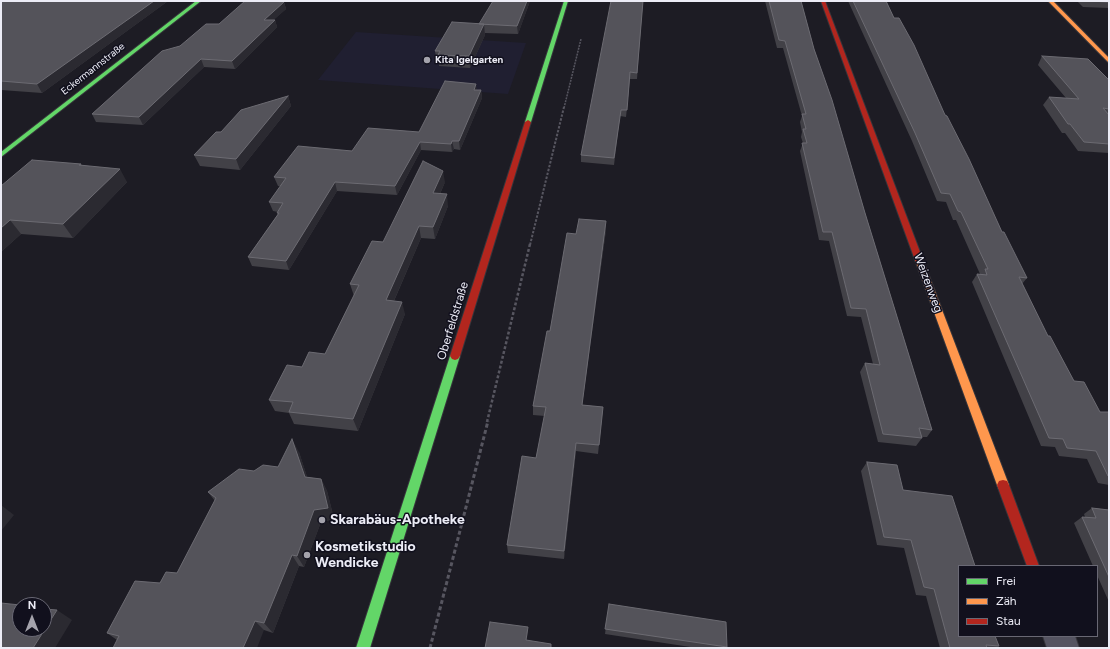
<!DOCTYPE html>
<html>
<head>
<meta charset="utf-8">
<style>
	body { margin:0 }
	#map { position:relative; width:1110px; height:649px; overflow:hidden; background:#1d1c24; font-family:Figtree,sans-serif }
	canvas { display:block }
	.frame { position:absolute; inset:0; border:2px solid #ececf6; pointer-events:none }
	.legend { position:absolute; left:958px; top:565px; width:140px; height:72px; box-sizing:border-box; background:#11101d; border:1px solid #696874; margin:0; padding:5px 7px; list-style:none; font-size:12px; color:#ececf6 }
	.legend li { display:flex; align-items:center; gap:8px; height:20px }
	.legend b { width:20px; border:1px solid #696874 }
	.north { position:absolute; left:12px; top:597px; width:40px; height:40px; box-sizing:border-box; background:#11101d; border:1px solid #696874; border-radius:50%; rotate:0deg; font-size:11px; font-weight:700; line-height:16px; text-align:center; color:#ececf6 }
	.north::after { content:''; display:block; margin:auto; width:14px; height:18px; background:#a4a3ac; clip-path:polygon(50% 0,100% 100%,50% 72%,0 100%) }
</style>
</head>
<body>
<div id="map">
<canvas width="1110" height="649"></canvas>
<div class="frame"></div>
<ul class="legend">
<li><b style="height:5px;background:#63d668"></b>Frei</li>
<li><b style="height:5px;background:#ff974d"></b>Zäh</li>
<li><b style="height:5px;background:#b3261e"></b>Stau</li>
</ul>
<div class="north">N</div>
</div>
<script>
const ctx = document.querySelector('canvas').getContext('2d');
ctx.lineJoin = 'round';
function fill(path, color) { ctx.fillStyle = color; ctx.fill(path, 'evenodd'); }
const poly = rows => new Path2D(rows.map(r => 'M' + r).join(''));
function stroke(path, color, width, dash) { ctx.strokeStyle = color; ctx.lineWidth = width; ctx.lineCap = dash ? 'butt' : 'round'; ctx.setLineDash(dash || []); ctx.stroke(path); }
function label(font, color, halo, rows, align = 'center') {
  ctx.font = font + ' Figtree,sans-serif'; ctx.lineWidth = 3; ctx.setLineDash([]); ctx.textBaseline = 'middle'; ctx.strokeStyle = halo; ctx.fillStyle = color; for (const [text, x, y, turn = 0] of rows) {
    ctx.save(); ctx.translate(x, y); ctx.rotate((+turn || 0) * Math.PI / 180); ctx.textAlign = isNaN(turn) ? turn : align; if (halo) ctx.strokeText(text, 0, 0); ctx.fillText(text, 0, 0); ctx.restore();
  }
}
fill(poly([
	[356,32,526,43,508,94,318,80]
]), '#201f31');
const street = poly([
	[1043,636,1075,636,1079,648,1047,648,1043,636]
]);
const fast = poly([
	[196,1,201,1,1,157,1,152,196,1],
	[564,1,568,1,531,122,526,123,525,122,564,1],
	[455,352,458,353,460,356,370,648,356,648,450,356,452,353,455,352]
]);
const slow = poly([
	[1048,1,1053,1,1109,58,1109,63,1048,1],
	[919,257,923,260,1009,485,1007,489,1003,490,999,489,997,485,915,260,919,257]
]);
const jam = poly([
	[821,1,825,1,923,260,922,262,916,262,915,260,821,1],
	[528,120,531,122,460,356,458,359,455,360,452,359,450,356,525,122,528,120],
	[1003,480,1007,481,1009,485,1039,566,1027,566,997,485,999,481,1003,480]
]);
stroke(street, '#37363c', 2);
stroke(fast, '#37363c', 2);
stroke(slow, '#37363c', 2);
stroke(jam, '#37363c', 2);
stroke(poly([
	[564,108,581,39]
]), '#575660', 1.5, [2, 1]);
stroke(poly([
	[530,245,564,107]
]), '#575660', 2, [2.5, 1.5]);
stroke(poly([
	[487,422,530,244]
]), '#575660', 2.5, [3, 2]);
stroke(poly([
	[430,648,488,421]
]), '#575660', 3, [4, 2.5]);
fill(street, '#555461');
fill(fast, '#63d668');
fill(slow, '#ff974d');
fill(jam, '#b3261e');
fill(poly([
	[1,1,168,1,42,93,1,90],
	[530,1,518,34,485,33,485,35,470,68,439,66,439,63,437,63,435,51,479,24],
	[643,1,637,79,630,79,626,117,620,116,614,165,581,162,581,155],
	[765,1,801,1,814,49,865,213,932,430,927,437,922,437,922,438,916,446,878,442,860,372,865,363,873,364,861,317,847,316,829,241,819,240,800,151,803,143,801,137,802,132,800,122,802,116,783,48,777,48],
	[848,1,886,1,894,18,945,115,1002,232,1027,278,1022,284,1048,336,1074,381,1100,412,1109,412,1109,485,1098,483,1087,459,1059,456,1055,447,1041,446,972,282,977,274,980,274,956,220,953,220,946,202,937,201,912,141],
	[1077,1,1109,1,1109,8,1083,7],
	[284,2,286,9,273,20,275,20,277,27,235,69,204,67,143,125,96,122,92,114,180,46,219,24],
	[1042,56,1109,80,1109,153,1078,151,1065,133,1062,133,1043,105,1049,97,1066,98,1038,65],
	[477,90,481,90,482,98,460,150,454,149,452,152,421,150,397,195,337,191,289,270,252,266,248,257,278,214,277,213,278,212,273,211,269,202,281,186,278,186,274,177,352,151,419,132],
	[288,96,291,106,240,170,200,166,194,155,221,132],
	[81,164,82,165,127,182,73,238,21,234,1,252,1,186],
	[445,182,440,194,448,206,435,239,421,238,394,301,405,314,358,431,294,424,289,413,275,411,269,400,302,367,325,354,354,296,350,284,383,242],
	[606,230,582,405,603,407,598,454,576,451,564,559,508,553,507,545,536,458,545,416,533,415,533,406,550,331,576,234],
	[299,452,307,477,321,479,327,491,334,519,321,522,304,567,299,566,273,633,264,630,117,640,107,633,160,583,177,573,215,501,208,492,254,471,278,467],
	[867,462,903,490,959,566,999,646,996,648,940,648,926,596,916,595,904,548,877,545,861,471],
	[1092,508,1109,510,1109,602,1097,575,1097,566,1093,566,1074,523,1082,517,1085,517,1084,514],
	[609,604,727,647,727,648,697,648,605,634]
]), '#424147');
fill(poly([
	[154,1,168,1,42,93,37,84],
	[527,1,530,1,518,34,517,26],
	[284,2,286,9,266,27,264,20],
	[275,20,277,27,235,69,232,61],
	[484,24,485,35,470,68,469,56],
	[201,59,204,67,143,125,139,117],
	[476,84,477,92,474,90],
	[481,90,482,98,460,150,459,141],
	[288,96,291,106,240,170,236,159],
	[452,141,454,149,452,152,451,144],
	[420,142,421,150,397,195,395,186],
	[120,169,127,182,73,238,63,224],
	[443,171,445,182,435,205,433,193],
	[335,182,337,191,289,270,286,261],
	[447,194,448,206,435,239,433,227],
	[10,220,21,234,1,252,1,228],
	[606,221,606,230,581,414,582,405],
	[419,226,421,238,389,312,386,300],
	[402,302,405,314,358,431,353,419],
	[292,439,299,452,311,489,305,477],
	[576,443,576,451,564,559,564,551],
	[321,479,327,491,334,519,321,522,304,567,297,556],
	[1,505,14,515,1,531],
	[292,555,299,566,273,633,264,623],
	[57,610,72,620,55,648,33,648],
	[255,621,264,630,257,648,243,648],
	[528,627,528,632,526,645,526,640]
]), '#2b2a31');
const building = poly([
	[1,1,154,1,37,84,1,81,1,1],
	[245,1,271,1,284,2,264,20,275,20,232,61,201,59,139,117,92,114,162,51,180,46,206,24,219,24,245,1],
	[493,1,527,1,517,26,479,24,493,1],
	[611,1,643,1,637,73,630,72,627,110,621,110,614,158,581,155,611,1],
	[769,1,801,1,814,49,832,100,865,213,932,430,919,428,922,438,883,434,865,363,880,365,866,309,851,308,832,232,823,232,802,143,807,143,803,129,806,129,802,114,806,114,785,41,779,40,769,1],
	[853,1,886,1,894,18,899,18,914,45,945,115,947,116,969,159,1002,232,1004,232,1027,278,1019,277,1048,336,1050,336,1074,381,1084,382,1100,412,1109,412,1109,476,1108,476,1096,451,1067,448,1063,439,1049,438,977,274,987,275,985,269,988,269,961,212,958,211,950,194,941,193,915,133,853,1],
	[1088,1,1109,1,1109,2,1088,1],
	[452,22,484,24,469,56,438,55,440,51,435,51,452,22],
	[1042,56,1088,59,1109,80,1109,109,1103,108,1109,115,1109,144,1084,142,1070,124,1068,124,1049,97,1079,99,1042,56],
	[445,81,476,84,474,90,481,90,459,141,452,141,451,144,420,142,395,186,335,182,286,261,248,257,279,213,277,213,283,203,269,202,286,178,274,177,298,146,352,151,368,128,419,132,445,81],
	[288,96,236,159,194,155,216,132,221,132,241,110,288,96],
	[32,160,81,164,79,165,120,169,63,224,10,220,1,228,1,186,32,160],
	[423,161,443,171,433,193,447,194,433,227,419,226,386,300,402,302,353,419,289,412,293,402,269,400,287,365,302,367,309,352,325,354,359,285,350,284,372,241,383,242,423,161],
	[579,219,606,221,582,405,603,407,599,445,576,443,564,551,507,545,522,456,536,458,546,407,533,406,547,331,550,331,567,233,576,234,579,219],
	[292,439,305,477,321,479,328,508,314,510,297,556,292,555,264,623,255,621,243,648,113,648,119,636,107,633,135,581,160,583,166,572,177,573,216,498,208,492,239,469,254,471,263,465,278,467,292,439],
	[867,462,897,465,903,490,952,496,975,566,959,566,959,636,995,636,999,646,986,645,987,648,950,648,934,589,924,587,911,540,884,537,867,462],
	[1092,508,1109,510,1109,577,1082,517,1096,518,1092,508],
	[1,603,20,605,20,629,44,629,44,609,57,610,33,648,1,648,1,603],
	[609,604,726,622,727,647,605,629,609,604],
	[490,622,528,627,526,640,551,644,551,648,485,648,490,622]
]);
fill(building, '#54535a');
stroke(building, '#6c6b72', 1);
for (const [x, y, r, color] of [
	[427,60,4,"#a4a3ac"],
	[322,520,4,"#a4a3ac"],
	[307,555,4,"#a4a3ac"]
]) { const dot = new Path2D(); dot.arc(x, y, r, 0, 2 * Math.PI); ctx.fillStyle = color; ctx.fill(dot); stroke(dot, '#11101d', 1.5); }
label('bold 10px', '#ececf6', '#11101d', [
	["Kita Igelgarten",435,60]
], 'left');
label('10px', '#ececf6', '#11101d', [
	["Eckermannstraße",93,69,-38]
]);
label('12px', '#ececf6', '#11101d', [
	["Weizenweg",928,283,70],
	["Oberfeldstraße",453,321,-73]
]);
label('bold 14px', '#ececf6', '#11101d', [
	["Skarabäus-Apotheke",330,520],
	["Kosmetikstudio",315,547],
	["Wendicke",315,563]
], 'left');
</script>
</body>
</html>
